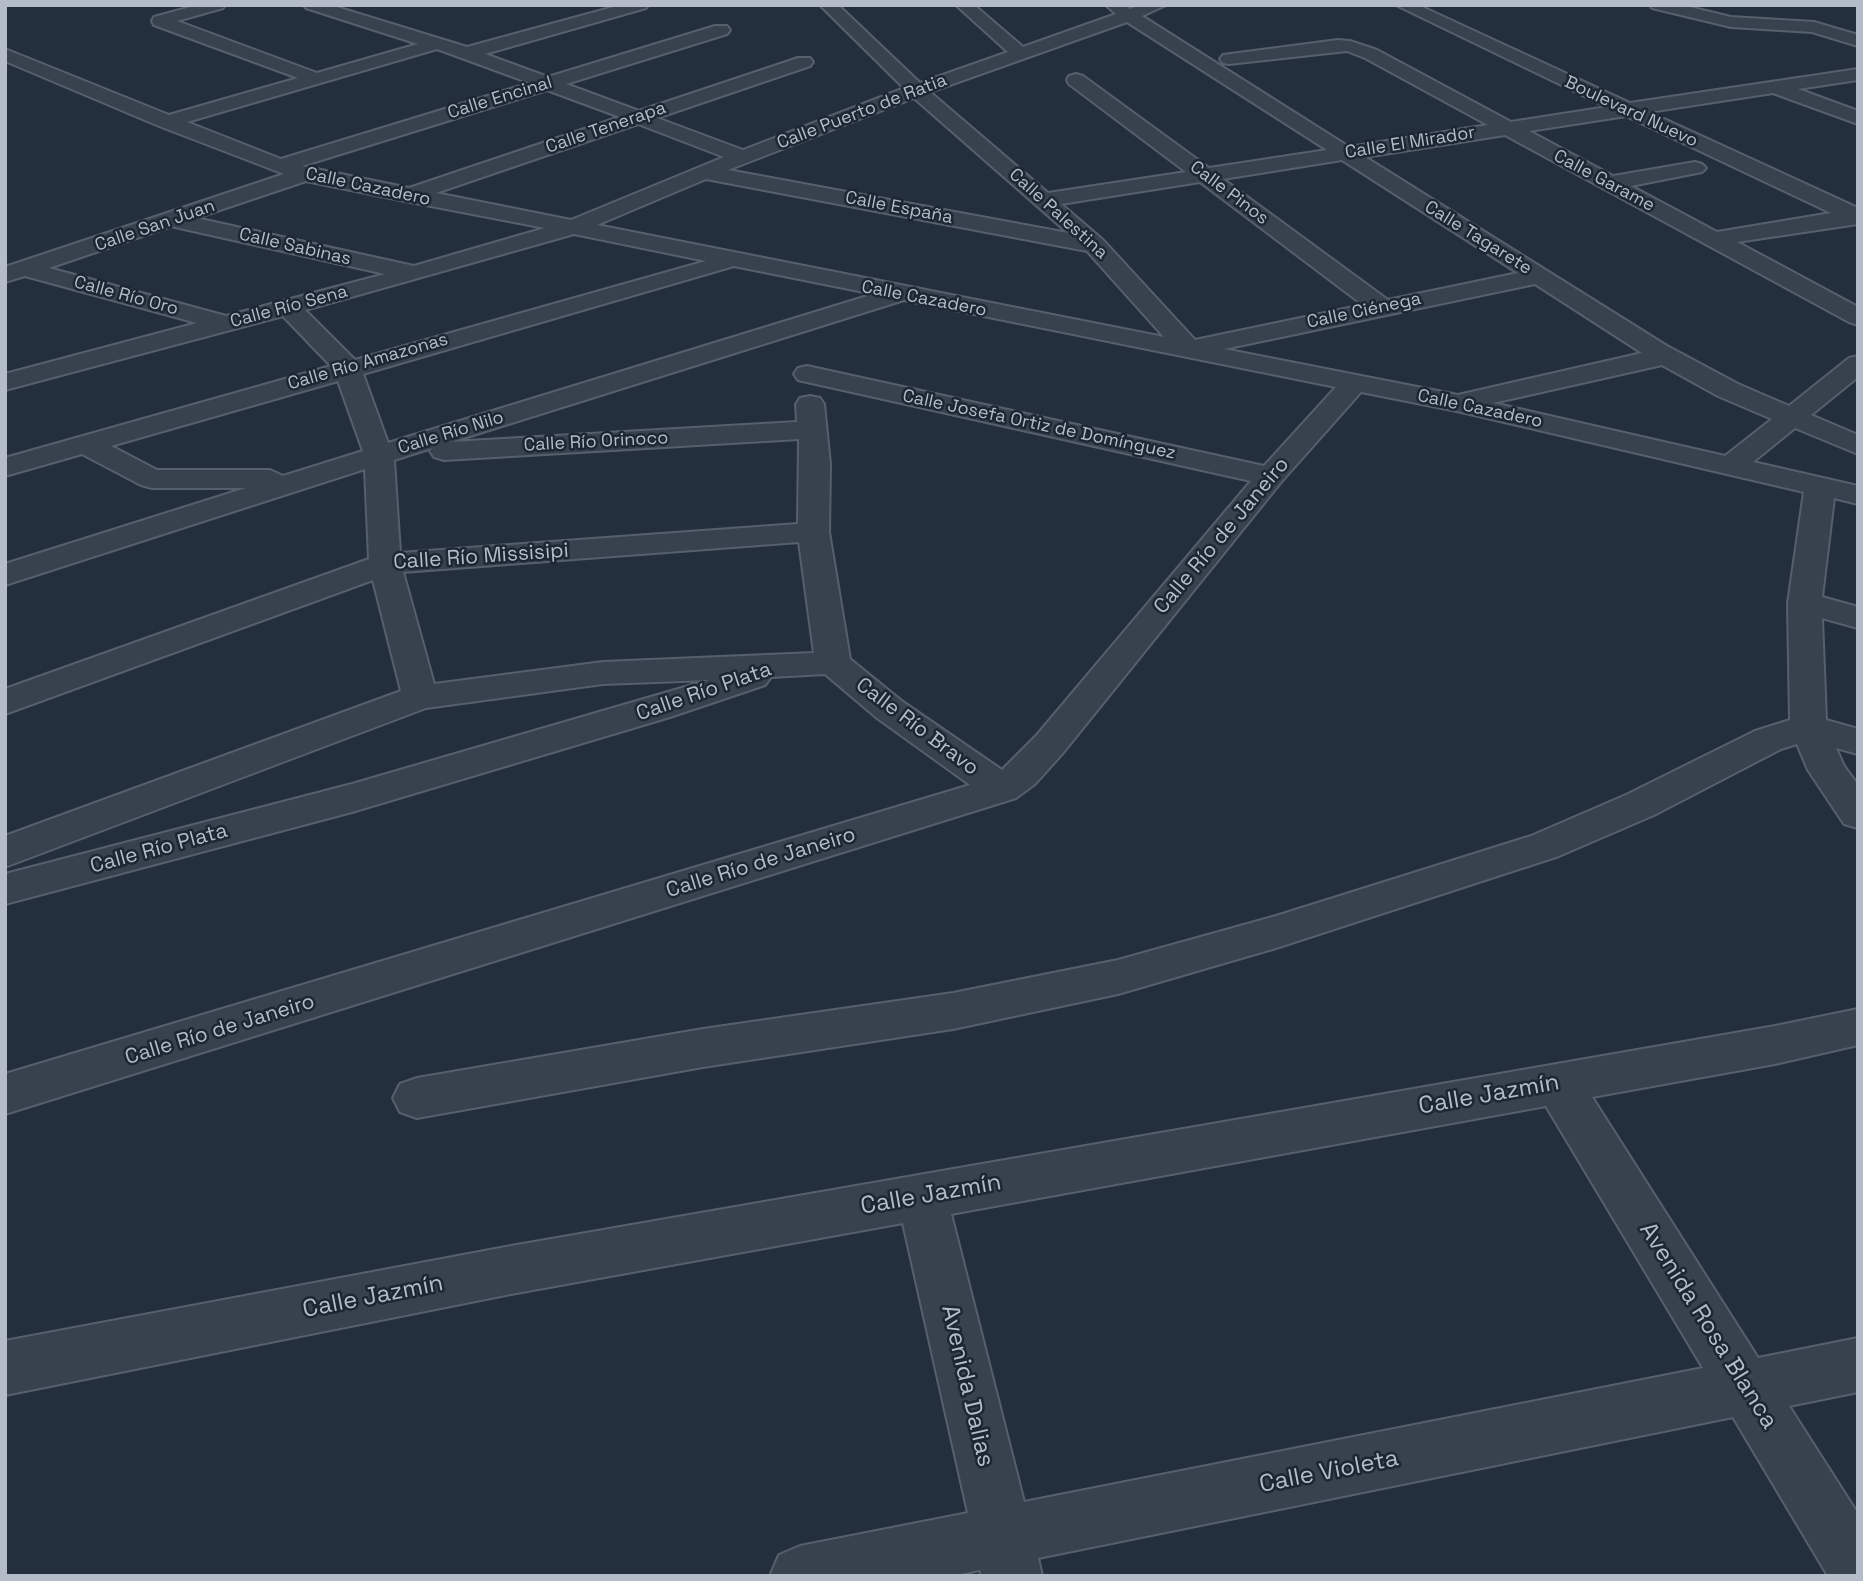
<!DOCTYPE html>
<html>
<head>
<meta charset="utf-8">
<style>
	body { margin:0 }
	#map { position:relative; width:1863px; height:1581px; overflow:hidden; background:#242f3e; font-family:"Space Grotesk",sans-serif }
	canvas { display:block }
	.frame { position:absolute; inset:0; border:7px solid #b4bcc9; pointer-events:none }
</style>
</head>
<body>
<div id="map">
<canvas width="1863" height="1581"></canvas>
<div class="frame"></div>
</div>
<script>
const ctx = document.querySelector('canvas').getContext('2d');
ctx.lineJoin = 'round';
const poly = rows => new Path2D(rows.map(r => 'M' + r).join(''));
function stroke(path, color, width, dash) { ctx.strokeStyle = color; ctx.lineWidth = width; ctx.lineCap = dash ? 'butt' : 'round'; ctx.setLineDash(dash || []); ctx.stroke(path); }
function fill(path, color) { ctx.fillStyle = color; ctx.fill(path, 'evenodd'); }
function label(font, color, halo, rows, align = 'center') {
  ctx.font = font + ' "Space Grotesk",sans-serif'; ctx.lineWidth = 5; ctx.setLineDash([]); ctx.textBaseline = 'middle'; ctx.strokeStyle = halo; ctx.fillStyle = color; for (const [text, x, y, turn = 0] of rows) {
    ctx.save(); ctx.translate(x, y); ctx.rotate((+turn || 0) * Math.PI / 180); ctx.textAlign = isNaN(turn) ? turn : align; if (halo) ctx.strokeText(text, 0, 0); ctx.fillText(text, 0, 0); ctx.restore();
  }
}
const minor = poly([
	[198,5,225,5,223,8,177,21,317,73,418,44,306,8,304,5,330,5,467,47,621,5,648,5,646,8,485,54,548,77,715,26,727,26,730,30,727,34,566,84,639,111,798,58,810,58,813,62,810,66,657,118,743,150,904,88,820,5,838,5,920,83,1008,52,956,5,974,5,1023,47,1116,14,1106,5,1124,5,1130,9,1141,5,1166,5,1142,16,1349,147,1488,125,1365,58,1347,51,1229,64,1223,63,1220,59,1223,55,1338,40,1350,41,1377,50,1511,122,1607,107,1396,5,1418,5,1630,103,1858,69,1858,80,1798,89,1858,111,1858,124,1773,93,1649,112,1858,208,1858,224,1737,242,1858,307,1858,325,1849,322,1505,135,1365,157,1667,346,1738,384,1789,406,1849,358,1858,356,1858,377,1811,415,1858,435,1858,454,1795,428,1753,462,1858,486,1858,504,1834,498,1822,597,1858,607,1858,628,1822,618,1826,720,1858,729,1858,754,1836,748,1844,766,1858,785,1858,828,1844,824,1808,770,1797,744,1781,749,1654,815,1559,856,1276,948,1118,994,953,1029,703,1067,417,1118,400,1112,393,1098,400,1084,417,1078,703,1029,953,993,1118,960,1276,916,1531,836,1626,795,1755,731,1790,720,1788,603,1804,492,1457,411,1361,392,1281,482,1062,754,1035,784,1016,798,5,1114,5,1074,970,785,877,718,825,674,771,677,765,685,670,717,352,812,5,904,5,874,352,784,709,680,603,684,426,708,5,867,5,836,401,691,373,580,5,714,5,689,369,559,365,469,5,585,5,564,246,488,152,488,141,485,82,454,5,476,5,458,331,366,283,316,5,390,5,374,197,323,25,276,5,282,5,267,284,174,159,126,5,61,5,49,169,115,298,78,154,25,152,21,154,17,198,5],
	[1127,22,1327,150,1209,168,1083,76,1076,74,1069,76,1067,80,1069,84,1186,172,1048,193,930,92,1127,22],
	[437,49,530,83,281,159,187,122,437,49],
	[547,90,620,117,409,188,302,166,547,90],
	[914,98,1068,233,728,170,914,98],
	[1626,116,1831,213,1717,232,1631,186,1702,172,1706,168,1702,164,1695,162,1613,176,1529,131,1626,116],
	[638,124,724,157,571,220,436,193,638,124],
	[1342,160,1518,273,1388,300,1223,179,1342,160],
	[706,179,1087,251,1164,337,597,225,706,179],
	[306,181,410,202,545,228,414,266,196,218,306,181],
	[1200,182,1363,305,1195,340,1103,240,1061,204,1200,182],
	[172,226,175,227,385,274,226,316,49,268,172,226],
	[574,234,706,261,355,360,305,310,574,234],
	[734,266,874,294,388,443,363,374,734,266],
	[1535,284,1642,353,1458,395,1224,349,1535,284],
	[904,300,1336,387,1264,466,807,366,798,368,794,374,798,380,807,382,1251,481,1036,736,1002,770,903,702,850,659,829,532,830,464,824,404,820,398,810,396,800,398,796,404,797,422,451,442,904,300],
	[1662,365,1718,396,1772,419,1725,456,1493,403,1662,365],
	[338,381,363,451,283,476,270,470,157,470,111,446,338,381],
	[799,439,798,524,400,553,394,460,432,448,430,451,434,457,444,460,799,439],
	[799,542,814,653,603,662,434,684,403,572,799,542],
	[1650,5,1681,5,1731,17,1814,22,1858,35,1858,46,1812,32,1731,27,1652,8,1650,5],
	[1858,1009,1858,1045,1775,1064,1592,1097,1758,1358,1858,1338,1858,1392,1789,1406,1858,1514,1858,1576,1828,1576,1733,1417,1038,1558,1042,1576,982,1576,980,1570,951,1576,770,1576,779,1555,800,1546,968,1513,903,1223,511,1294,5,1395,5,1341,511,1246,1775,1026,1858,1009],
	[1546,1106,1703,1368,1024,1502,951,1214,1546,1106]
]);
stroke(minor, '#565f6c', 4);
fill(minor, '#38414e');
label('18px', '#b4bcc9', '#1d2633', [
	["Calle Encinal",500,98,-17],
	["Calle Puerto de Ratia",862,112,-21],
	["Boulevard Nuevo",1631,112,25],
	["Calle Tenerapa",606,128,-19],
	["Calle El Mirador",1410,143,-9],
	["Calle Garame",1604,181,28],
	["Calle Cazadero",368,187,12],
	["Calle Pinos",1229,193,37],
	["Calle España",899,208,11],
	["Calle Palestina",1058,214,42],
	["Calle San Juan",155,226,-19],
	["Calle Tagarete",1478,238,32],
	["Calle Sabinas",295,247,13],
	["Calle Río Oro",126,296,15],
	["Calle Cazadero",924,299,11],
	["Calle Río Sena",289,307,-15],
	["Calle Ciénega",1364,311,-12],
	["Calle Río Amazonas",368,362,-16],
	["Calle Cazadero",1480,409,12],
	["Calle Josefa Ortiz de Domínguez",1039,425,12],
	["Calle Río Nilo",451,433,-17],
	["Calle Río Orinoco",596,442,-3]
]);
label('21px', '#b4bcc9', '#1d2633', [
	["Calle Río de Janeiro",1222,536,-50],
	["Calle Río Missisipi",481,557,-4],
	["Calle Río Plata",704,692,-19],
	["Calle Río Bravo",917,727,37],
	["Calle Río Plata",159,849,-15],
	["Calle Río de Janeiro",761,863,-17],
	["Calle Río de Janeiro",220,1030,-17]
]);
label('24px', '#b4bcc9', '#1d2633', [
	["Calle Jazmín",1489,1095,-10],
	["Calle Jazmín",931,1195,-10],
	["Calle Jazmín",373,1297,-11],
	["Avenida Rosa Blanca",1708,1326,58],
	["Avenida Dalias",967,1386,77],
	["Calle Violeta",1329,1472,-11]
]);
</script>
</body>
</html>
